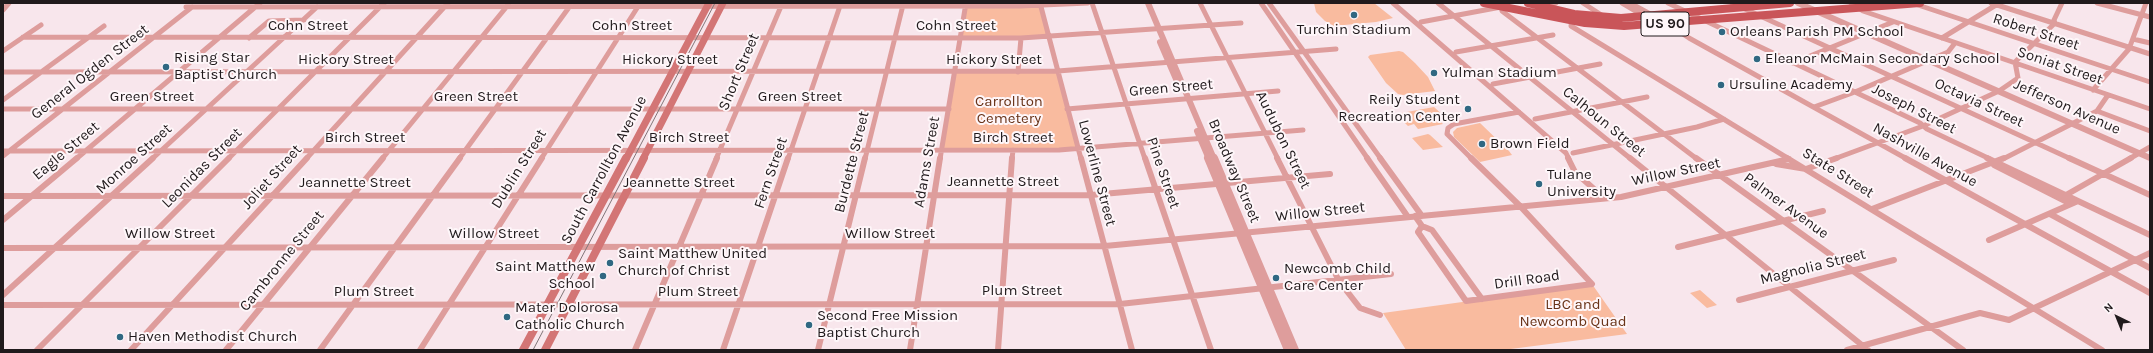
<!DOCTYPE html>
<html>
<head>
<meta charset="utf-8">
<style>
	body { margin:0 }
	#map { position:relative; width:2153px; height:353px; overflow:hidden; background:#f8e6ec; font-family:Karla,sans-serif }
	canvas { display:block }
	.frame { position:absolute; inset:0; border:4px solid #201a1c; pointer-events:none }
	.north { position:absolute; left:2097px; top:297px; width:40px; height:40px; -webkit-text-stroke:3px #fef6f9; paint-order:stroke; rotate:317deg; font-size:11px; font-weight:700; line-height:16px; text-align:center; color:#201a1c }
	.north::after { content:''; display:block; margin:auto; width:14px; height:18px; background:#201a1c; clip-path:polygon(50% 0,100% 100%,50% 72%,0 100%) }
</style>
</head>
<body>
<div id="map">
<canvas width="2153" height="353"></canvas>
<div class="frame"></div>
<div class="north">N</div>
</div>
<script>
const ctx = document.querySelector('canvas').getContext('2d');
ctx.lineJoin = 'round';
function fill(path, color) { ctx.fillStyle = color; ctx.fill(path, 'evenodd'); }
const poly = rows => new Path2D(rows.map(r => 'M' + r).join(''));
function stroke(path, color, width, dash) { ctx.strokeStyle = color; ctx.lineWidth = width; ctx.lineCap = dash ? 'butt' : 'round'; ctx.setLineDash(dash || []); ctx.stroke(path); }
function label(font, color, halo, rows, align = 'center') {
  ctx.font = font + ' Karla,sans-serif'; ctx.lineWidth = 4; ctx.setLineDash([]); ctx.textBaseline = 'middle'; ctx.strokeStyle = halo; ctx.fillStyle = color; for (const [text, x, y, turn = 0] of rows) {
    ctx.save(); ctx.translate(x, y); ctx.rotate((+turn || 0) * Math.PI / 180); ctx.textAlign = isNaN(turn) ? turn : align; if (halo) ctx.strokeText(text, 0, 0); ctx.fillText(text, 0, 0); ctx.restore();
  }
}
fill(poly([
	[1314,3,1374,3,1393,18,1376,22,1334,26,1325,21,1316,12],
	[1041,6,1048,37,960,38,965,7],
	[1399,51,1403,52,1415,63,1428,77,1435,91,1403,95,1398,94,1386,83,1368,57,1370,55],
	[1058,71,1078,149,941,150,955,72],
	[1434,107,1446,118,1425,123,1439,120,1443,124,1418,129,1414,124,1408,126,1396,114],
	[1480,123,1509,151,1512,155,1480,162,1454,137,1453,132,1457,128],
	[1428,134,1430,135,1443,147,1423,150,1412,138],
	[1592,284,1627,334,1503,350,1406,350,1383,313],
	[1700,290,1717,305,1707,308,1690,293]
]), '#f9bb9f');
stroke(poly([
	[1040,3,1081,159],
	[1092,3,1145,159],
	[1200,3,1278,159],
	[1261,3,1368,159],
	[1269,3,1381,159],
	[1393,3,1566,153,1569,159],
	[1438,3,1631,159],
	[1583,3,1603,16],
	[1622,3,1644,16],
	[1630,3,1652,15],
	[1668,3,1920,123,1927,129,1990,159],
	[1732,3,2071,159],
	[1851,3,1863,11,2150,109],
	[1991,3,2150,54],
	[2097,3,2150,17],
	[1915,4,2150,82],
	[1545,6,1556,3],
	[186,7,1020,6,1088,3],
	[1502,7,1502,11,1697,159],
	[3,10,9,3],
	[1572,18,1571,26,1789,159],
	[1421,22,1501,7],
	[1665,22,1689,38,1907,159],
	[23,37,1021,38,1241,23],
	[249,38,269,21,304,20],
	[1942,38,1996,5],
	[2133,39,2150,43],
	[3,51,41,25],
	[1456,52,1553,35],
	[1793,63,1893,22],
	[3,72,1058,71,1336,49],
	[1018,72,1021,38],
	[1493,84,1600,64],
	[2093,90,2129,49,2146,3],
	[3,100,104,26],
	[1814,107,1855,92,1948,52,1955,43],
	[3,109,949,109],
	[1067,109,1278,91],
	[2097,111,2150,131],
	[1535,119,1647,97],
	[3,151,1059,150,1303,130],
	[1573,153,1697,127,1724,119],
	[3,156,192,7],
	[76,159,260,3],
	[152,159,317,7],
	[228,159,384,3],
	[306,159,448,3],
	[382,159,508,5],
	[459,159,570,6],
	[541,159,639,5],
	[716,159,782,4],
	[788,159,841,3],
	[865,159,903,5],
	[940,159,966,3],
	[1012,159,1013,150],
	[1472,159,1447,134,1448,128,1454,124,1519,112],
	[1834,159,1923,126,1999,91,2018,78,2015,62,2055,23,2054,20,2062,3],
	[2003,159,2097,111,2108,95],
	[2129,159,2150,147]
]), '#de9d9c', 5);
stroke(poly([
	[1081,158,1132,350],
	[1145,158,1211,350],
	[1277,158,1339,281,1360,308,1380,315],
	[1367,158,1408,217],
	[1380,158,1422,216],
	[1471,158,1520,206,1592,284],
	[1568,158,1575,172,1604,198],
	[1630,158,1868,350],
	[1696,158,1963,350],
	[1787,158,2102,350],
	[1905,158,2150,293],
	[1987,158,2150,235],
	[2069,158,2150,195],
	[1776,164,1806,169,1837,158],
	[1994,165,2071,204],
	[2066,195,2131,158],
	[3,196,1091,195,1330,174],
	[1872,209,2004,158],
	[2050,214,2150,268],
	[1415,216,1422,226,1432,230,1482,299],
	[3,220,77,158],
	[1422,226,1418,232,1466,301,1592,284],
	[1989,240,2078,201],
	[1678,247,1823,211],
	[3,248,1105,246,1621,197,1789,159],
	[3,295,153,158],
	[1739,300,1894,260],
	[3,305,1120,304,1391,274],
	[37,350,229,158],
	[131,350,307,158],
	[226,350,383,158],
	[320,350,460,158],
	[420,350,542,158],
	[635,350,717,158],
	[723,350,788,158],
	[818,350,865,158],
	[910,350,940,158],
	[998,350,1012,158],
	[1847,350,1980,313,2009,320,2150,253]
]), '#de9d9c', 6);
stroke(poly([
	[1148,3,1214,159],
	[1798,3,2150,158],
	[1160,42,1179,86],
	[1197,131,1209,159]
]), '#de9d9c', 6);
stroke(poly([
	[1208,158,1288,350],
	[1214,158,1295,350]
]), '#de9d9c', 8);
stroke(poly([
	[626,159,709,3],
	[643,159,723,3]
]), '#d37575', 7);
stroke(poly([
	[523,350,626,158],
	[545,350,644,158]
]), '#d37575', 8);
stroke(poly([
	[1484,3,1585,23,1624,26,1920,3],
	[1528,3,1574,14,1621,18,1790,3]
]), '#c95559', 8);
stroke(poly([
	[533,350,715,3]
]), '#807578', 1);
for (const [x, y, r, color] of [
	[1354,15,4,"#306882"],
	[1722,32,4,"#306882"],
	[1757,59,4,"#306882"],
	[166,67,4,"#306882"],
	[1434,73,4,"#306882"],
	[1721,85,4,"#306882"],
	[1468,109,4,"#306882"],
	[1482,144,4,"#306882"],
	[1539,184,4,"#306882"],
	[610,263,4,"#306882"],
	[603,276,4,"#306882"],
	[1276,278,4,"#306882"],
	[507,317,4,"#306882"],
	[809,325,4,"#306882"],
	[120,337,4,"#306882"]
]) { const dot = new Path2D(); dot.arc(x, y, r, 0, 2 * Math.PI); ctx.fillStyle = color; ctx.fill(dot); stroke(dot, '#fef6f9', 1.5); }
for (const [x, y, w] of [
	[1665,24,48]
]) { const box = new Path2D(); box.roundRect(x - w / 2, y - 12, w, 24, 3); ctx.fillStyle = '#fef6f9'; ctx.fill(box); stroke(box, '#201a1c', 1); }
label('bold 14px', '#201a1c', null, [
	["US 90",1665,24]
]);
label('15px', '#201a1c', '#fef6f9', [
	["Cohn Street",308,26],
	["Cohn Street",632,26],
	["Cohn Street",956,26],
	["Robert Street",2036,32,18],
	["Hickory Street",346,60],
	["Hickory Street",670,60],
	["Hickory Street",994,60],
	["Soniat Street",2060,66,19],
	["General Ogden Street",90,72,-38],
	["Short Street",739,72,-67],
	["Green Street",1171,88,-5],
	["Green Street",152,97],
	["Green Street",476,97],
	["Green Street",800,97],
	["Octavia Street",1979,103,25],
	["Jefferson Avenue",2067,107,24],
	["Joseph Street",1914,109,27],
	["Calhoun Street",1604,122,39],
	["Birch Street",365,138],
	["Birch Street",689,138],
	["Birch Street",1013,138],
	["Audubon Street",1283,140,64],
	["Eagle Street",66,151,-40],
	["Nashville Avenue",1925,155,29],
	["Monroe Street",134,159,-42],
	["Burdette Street",852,162,-76],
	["Adams Street",927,162,-80],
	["Leonidas Street",202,168,-45],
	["Dublin Street",519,169,-58],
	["South Carrollton Avenue",604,170,-62],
	["Broadway Street",1234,171,67],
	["Willow Street",1676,172,-12],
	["Fern Street",771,173,-71],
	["Lowerline Street",1097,173,75],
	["Pine Street",1163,173,71],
	["State Street",1838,173,32],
	["Joliet Street",272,177,-48],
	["Jeannette Street",1003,182],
	["Jeannette Street",355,183],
	["Jeannette Street",679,183],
	["Palmer Avenue",1786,206,36],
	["Willow Street",1320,212,-6],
	["Willow Street",170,234],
	["Willow Street",494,234],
	["Willow Street",890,234],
	["Cambronne Street",282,261,-51],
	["Magnolia Street",1813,267,-14],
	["Drill Road",1527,280,-8],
	["Plum Street",1022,291],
	["Plum Street",374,292],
	["Plum Street",698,292]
]);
label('15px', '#201a1c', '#fef6f9', [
	["Turchin Stadium",1354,30,"center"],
	["Orleans Parish PM School",1730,32],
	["Rising Star",174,58],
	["Baptist Church",174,75],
	["Eleanor McMain Secondary School",1765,59],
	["Yulman Stadium",1442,73],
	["Ursuline Academy",1729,85],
	["Reily Student",1460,100,"right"],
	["Recreation Center",1460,117,"right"],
	["Brown Field",1490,144],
	["Tulane",1547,175],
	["University",1547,192],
	["Saint Matthew United",618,254],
	["Church of Christ",618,271],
	["Saint Matthew",595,267,"right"],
	["School",595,284,"right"],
	["Newcomb Child",1284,269],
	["Care Center",1284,286],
	["Mater Dolorosa",515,308],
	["Catholic Church",515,325],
	["Second Free Mission",817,316],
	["Baptist Church",817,333],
	["Haven Methodist Church",128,337]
], 'left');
label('15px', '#693318', '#fef6f9', [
	["Carrollton",1009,102],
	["Cemetery",1009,119],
	["LBC and",1573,305],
	["Newcomb Quad",1573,322]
]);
</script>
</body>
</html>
